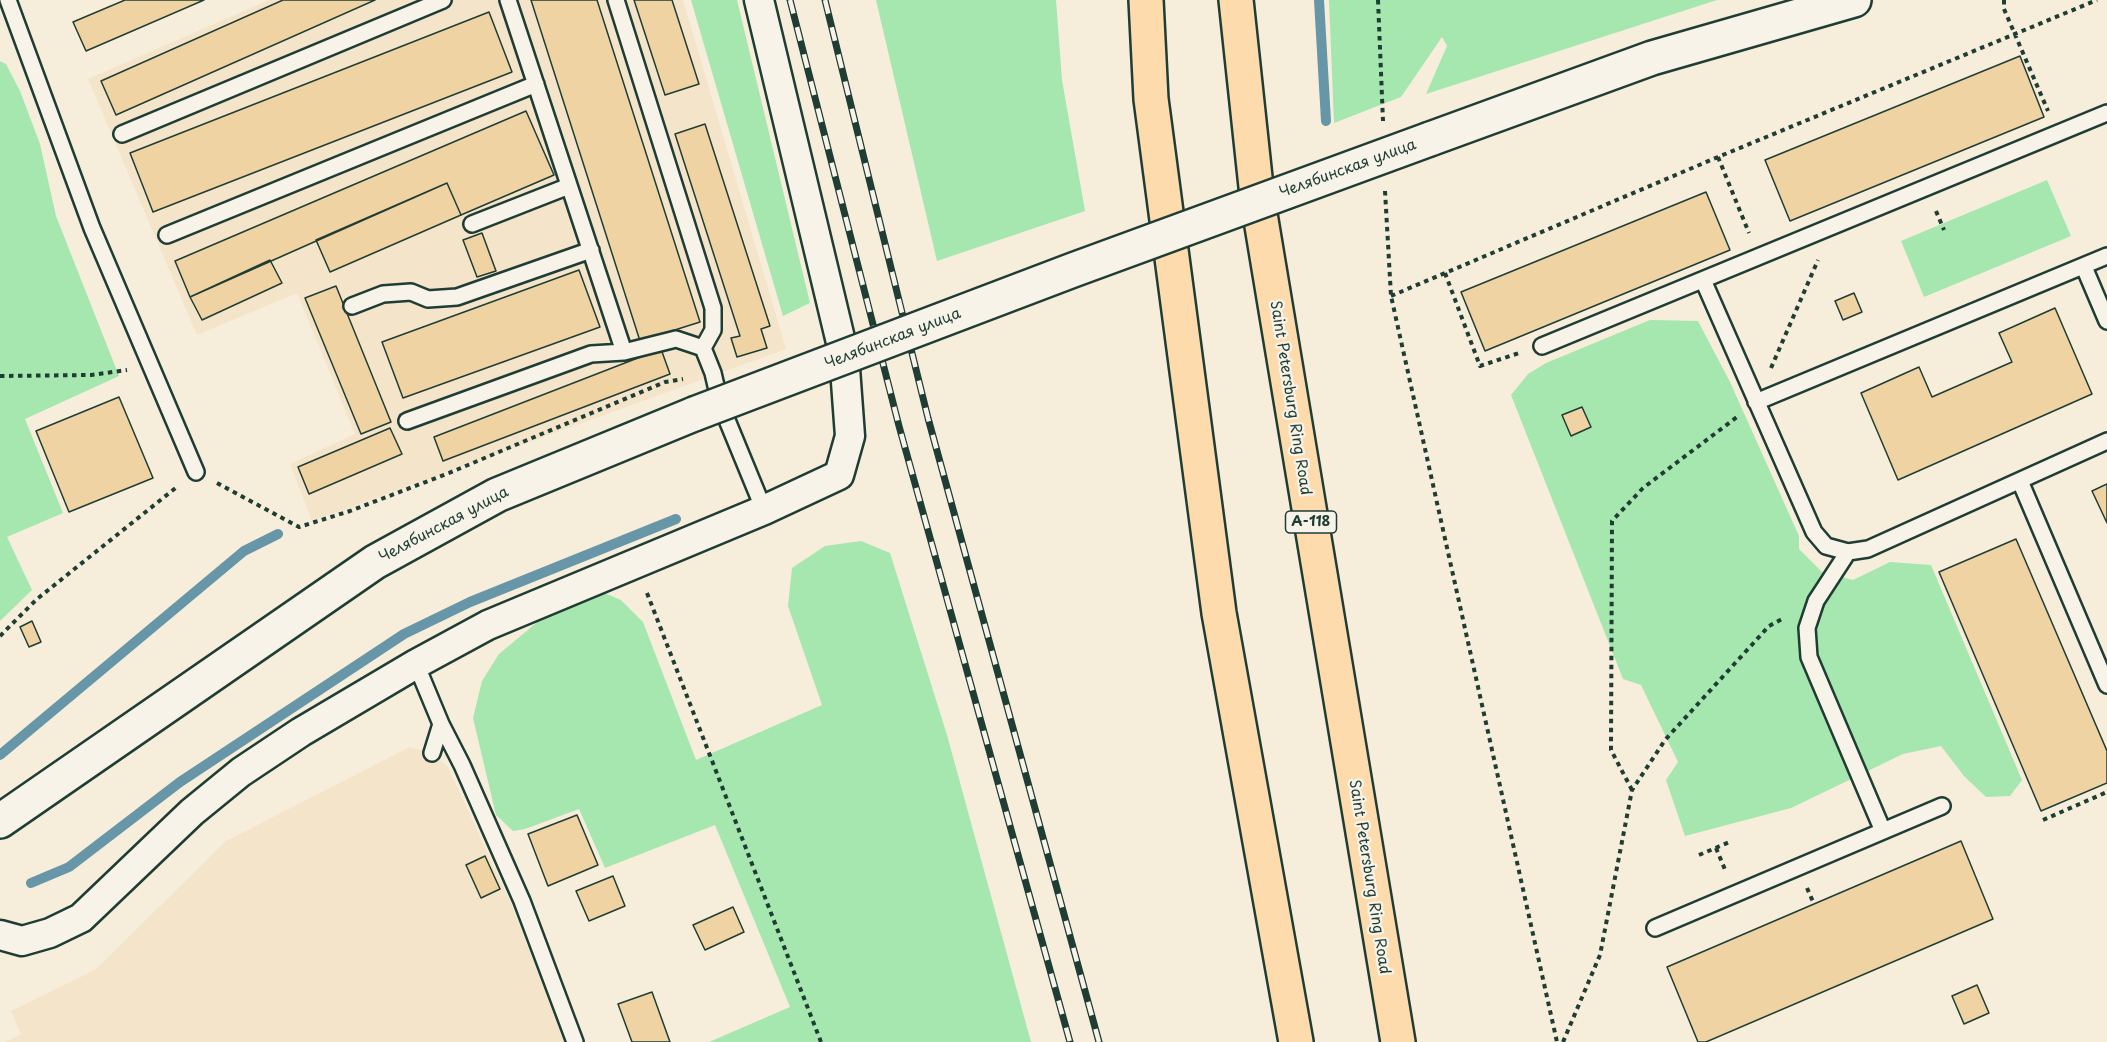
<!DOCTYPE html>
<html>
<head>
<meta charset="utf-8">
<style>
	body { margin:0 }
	canvas { display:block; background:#f6edda }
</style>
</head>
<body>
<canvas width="2107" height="1042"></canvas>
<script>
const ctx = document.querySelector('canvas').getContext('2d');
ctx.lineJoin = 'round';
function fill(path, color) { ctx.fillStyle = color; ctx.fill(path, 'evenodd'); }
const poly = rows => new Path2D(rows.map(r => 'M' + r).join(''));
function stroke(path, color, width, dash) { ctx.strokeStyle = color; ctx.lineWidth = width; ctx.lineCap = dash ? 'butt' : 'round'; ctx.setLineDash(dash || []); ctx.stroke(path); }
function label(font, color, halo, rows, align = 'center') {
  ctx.font = font + ' "Playpen Sans",sans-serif'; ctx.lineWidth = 4.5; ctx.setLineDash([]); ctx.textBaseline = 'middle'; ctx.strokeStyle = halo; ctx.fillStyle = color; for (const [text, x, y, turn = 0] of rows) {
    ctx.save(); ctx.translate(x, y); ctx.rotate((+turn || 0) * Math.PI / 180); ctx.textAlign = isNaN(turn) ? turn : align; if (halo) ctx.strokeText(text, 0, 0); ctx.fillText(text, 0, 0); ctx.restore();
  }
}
fill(poly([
	[269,0,683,0,786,349,312,521,290,464,355,434,297,293,197,335,88,79],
	[410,747,432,753,448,767,512,906,564,1042,5,1042,21,1034,11,1011,95,970,226,841]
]), '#f4e5ca');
fill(poly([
	[691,0,737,0,810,303,783,316],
	[876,0,1056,0,1062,80,1085,211,937,261],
	[1329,0,1717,0,1426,94,1447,46,1442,37,1401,97,1334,123],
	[0,61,6,64,20,91,40,144,56,216,119,376,25,419,63,513,7,537,32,590,0,621],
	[2047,180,2071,236,1924,297,1901,241],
	[1650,320,1698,321,1730,382,1799,536,1799,549,1822,572,1853,580,1890,562,1931,565,2022,780,2010,796,1986,797,1964,776,1941,746,1903,754,1791,808,1685,836,1666,780,1678,762,1641,685,1623,679,1511,395,1528,374,1546,363],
	[861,541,890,553,947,735,1031,1042,709,1042,790,1007,715,825,605,868,579,809,525,829,513,831,496,815,473,718,482,681,499,654,541,619,604,593,621,600,643,622,696,760,822,705,788,606,792,568,825,546]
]), '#a6e7b0');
stroke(poly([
	[1319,0,1326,121],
	[0,755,244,551,278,534],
	[31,883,69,867,180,782,404,634,470,602,676,519]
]), '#6796a9', 10);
const building = poly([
	[125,0,204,0,86,51,73,22,125,0],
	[283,0,375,0,116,115,101,81,283,0],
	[531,0,597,0,700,322,640,341,531,0],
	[634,0,672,0,699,84,665,95,634,0],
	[489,12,512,72,153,212,130,153,489,12],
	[2020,56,2044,117,1790,221,1765,160,2020,56],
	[526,111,554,175,461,215,447,183,190,297,175,261,526,111],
	[705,124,770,326,761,329,767,348,737,357,731,338,740,336,675,134,705,124],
	[447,183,461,215,330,272,316,240,447,183],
	[1706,192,1730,250,1485,351,1461,292,1706,192],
	[482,233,496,271,477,277,463,240,482,233],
	[270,260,282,283,202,320,190,297,270,260],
	[579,270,600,327,403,398,382,342,579,270],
	[336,286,391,422,361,434,305,298,336,286],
	[1854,293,1862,312,1843,320,1835,301,1854,293],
	[2055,308,2092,394,1898,480,1861,393,1919,367,1932,397,2012,362,1999,333,2055,308],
	[661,349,670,374,443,461,434,437,661,349],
	[119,397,153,478,69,512,36,431,119,397],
	[1582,407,1591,427,1571,436,1562,415,1582,407],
	[390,428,402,454,309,494,298,467,390,428],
	[2107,484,2107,523,2092,491,2107,484],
	[2016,539,2107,751,2107,783,2041,811,1939,572,2016,539],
	[32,621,41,642,29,647,20,627,32,621],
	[577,815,598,865,548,886,528,834,577,815],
	[1961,841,1993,919,1706,1042,1698,1042,1667,967,1961,841],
	[485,856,500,889,481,898,466,865,485,856],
	[613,876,625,906,589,921,576,891,613,876],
	[733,907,744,932,705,950,693,925,733,907],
	[1977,985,1989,1013,1964,1024,1952,996,1977,985],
	[652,992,670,1042,632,1042,618,1004,652,992]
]);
fill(building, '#f0d3a3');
stroke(building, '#1f3d34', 1.5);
const service = poly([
	[8,0,92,228,196,472],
	[508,0,624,352],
	[616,0,713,308,713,330,703,348],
	[122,134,443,0],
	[472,224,569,186],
	[167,235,536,84],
	[2084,267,2107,321],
	[1703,280,1814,532,1826,546,1848,552,1868,549,2107,441],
	[352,306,383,294,411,292,428,299,457,297,591,250],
	[1542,346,2107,113],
	[1756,402,2107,256],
	[407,421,591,354,624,352,676,339,703,348,713,373,720,403,764,510],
	[2020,481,2107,685],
	[1848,552,1816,601,1807,628,1809,657,1883,831],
	[416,664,441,724,462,765,522,901,575,1042],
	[432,753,441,724],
	[1655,928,1942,806]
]);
const minor = poly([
	[0,935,22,941,50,933,81,918,192,812,241,772,301,732,416,664,488,625,764,510,839,475,850,436,844,355,759,0]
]);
const tertiary = poly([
	[1430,139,1652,58,1854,0],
	[0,821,375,562,497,495,694,414]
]);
const motorway = poly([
	[1146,0,1151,99,1219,613,1296,1042],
	[1236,0,1257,196,1398,1042]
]);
stroke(service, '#1f3d34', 20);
stroke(minor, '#1f3d34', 33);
stroke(tertiary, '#1f3d34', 38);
stroke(motorway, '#1f3d34', 38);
stroke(poly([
	[1378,0,1383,121],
	[2004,0,2004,9,2048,111],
	[1718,157,1749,233],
	[1385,191,1391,296,1557,1042],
	[1936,211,1944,230],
	[1445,273,1480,366,1519,353],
	[1391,296,1718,157,2097,0],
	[1771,368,1818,260],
	[0,376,91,375,127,370],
	[217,483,299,527,350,511,449,473,665,382,683,379],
	[647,593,821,1042],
	[0,636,37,599,178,486],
	[1632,790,1611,750,1612,521,1643,488,1737,417],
	[2043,820,2107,792],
	[1716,848,1726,872],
	[1699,855,1732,841],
	[1807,888,1814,904],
	[1563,1042,1600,955,1632,790,1665,740,1769,626,1784,618]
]), '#1f3d34', 4, [4.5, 4.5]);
stroke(service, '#f7f3e8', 15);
stroke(minor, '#f7f3e8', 28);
stroke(tertiary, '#f7f3e8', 33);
stroke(motorway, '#fedbac', 33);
const rail = poly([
	[790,0,899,426,1070,1042],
	[825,0,928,418,1099,1042]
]);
stroke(rail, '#1f3d34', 7);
stroke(rail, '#f7f3e8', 4.5, [14]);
const tertiaryBridge = poly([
	[694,414,1073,270,1430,139]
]);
stroke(tertiaryBridge, '#1f3d34', 38, []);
stroke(tertiaryBridge, '#f7f3e8', 33);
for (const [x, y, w] of [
	[1311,522,51]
]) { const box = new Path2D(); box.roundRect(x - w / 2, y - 11, w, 22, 4.5); ctx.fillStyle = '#f7f3e8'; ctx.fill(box); stroke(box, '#1f3d34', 1.5); }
label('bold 14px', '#1f3d34', null, [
	["А-118",1311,522]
]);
label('15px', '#1f3d34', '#f7f3e8', [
	["Челябинская улица",1348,169,-20],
	["Челябинская улица",893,339,-21],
	["Saint Petersburg Ring Road",1290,398,81],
	["Челябинская улица",444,525,-28],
	["Saint Petersburg Ring Road",1369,877,81]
]);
</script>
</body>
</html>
